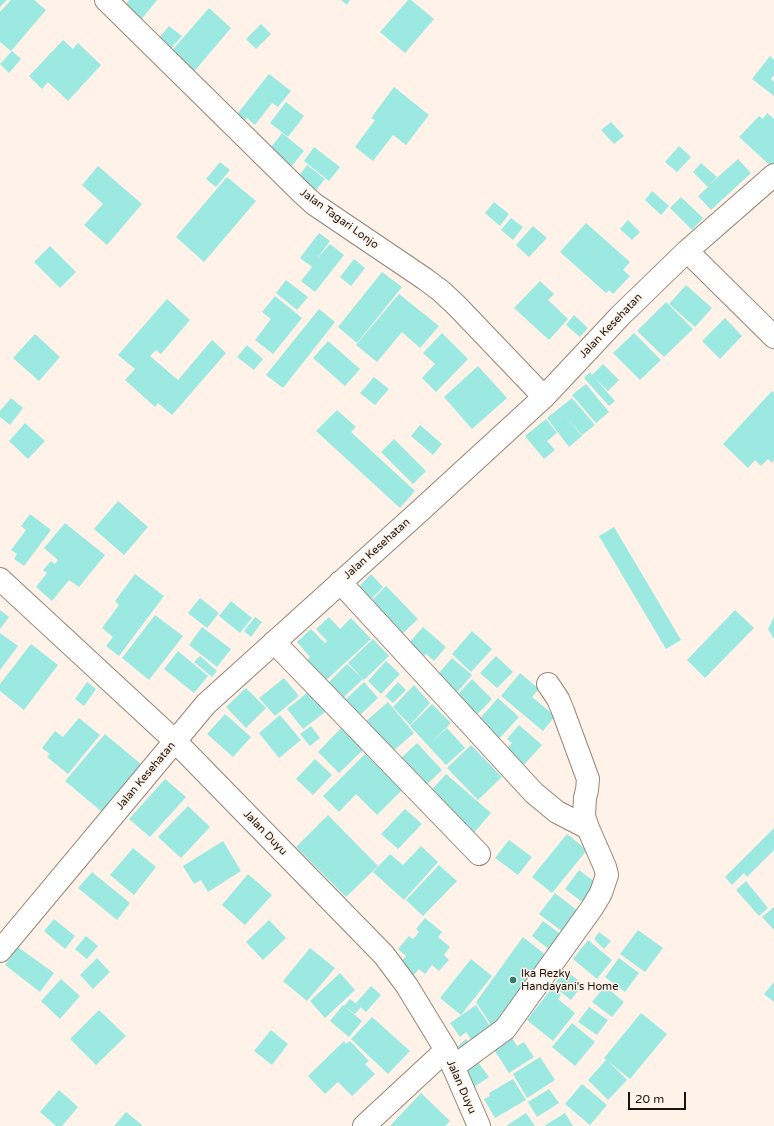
<!DOCTYPE html>
<html>
<head>
<meta charset="utf-8">
<style>
	body { margin:0 }
	#map { position:relative; width:774px; height:1126px; overflow:hidden; background:#fef2e9; font-family:"Varela Round",sans-serif }
	canvas { display:block }
	.scale { position:absolute; left:628px; top:1092px; width:58px; height:18px; box-sizing:border-box; border:2px solid #1a140e; border-top:0; padding-left:5px; font-size:12px; line-height:14px; white-space:nowrap; color:#1a140e; -webkit-text-stroke:3px #fef2e9; paint-order:stroke }
</style>
</head>
<body>
<div id="map">
<canvas width="774" height="1126"></canvas>
<div class="scale">20 m</div>
</div>
<script>
const ctx = document.querySelector('canvas').getContext('2d');
ctx.lineJoin = 'round';
function fill(path, color) { ctx.fillStyle = color; ctx.fill(path, 'evenodd'); }
const poly = rows => new Path2D(rows.map(r => 'M' + r).join(''));
function stroke(path, color, width, dash) { ctx.strokeStyle = color; ctx.lineWidth = width; ctx.lineCap = dash ? 'butt' : 'round'; ctx.setLineDash(dash || []); ctx.stroke(path); }
function label(font, color, halo, rows, align = 'center') {
  ctx.font = font + ' "Varela Round",sans-serif'; ctx.lineWidth = 3; ctx.setLineDash([]); ctx.textBaseline = 'middle'; ctx.strokeStyle = halo; ctx.fillStyle = color; for (const [text, x, y, turn = 0] of rows) {
    ctx.save(); ctx.translate(x, y); ctx.rotate((+turn || 0) * Math.PI / 180); ctx.textAlign = isNaN(turn) ? turn : align; if (halo) ctx.strokeText(text, 0, 0); ctx.fillText(text, 0, 0); ctx.restore();
  }
}
fill(poly([
	[0,0,7,0,0,7],
	[11,0,34,0,46,10,11,51,0,42,0,12],
	[129,0,157,0,141,20,124,7],
	[341,0,350,0,347,5],
	[408,0,411,0,434,19,405,53,380,32],
	[209,8,231,28,191,75,168,55],
	[261,24,271,34,256,49,246,39],
	[169,26,182,36,167,53,155,43],
	[63,40,73,49,78,43,101,65,68,101,48,82,42,89,29,76],
	[12,51,21,59,9,73,0,64],
	[770,56,774,60,774,75,771,79,774,82,774,96,752,79],
	[269,74,291,91,278,107,272,103,255,125,247,118,242,124,234,118],
	[394,87,429,115,406,145,393,135,373,161,355,147,375,120,371,118],
	[286,102,304,116,288,137,270,123],
	[767,113,774,119,774,169,739,137,759,116,763,119],
	[611,122,624,136,614,144,601,130],
	[282,133,304,151,290,168,269,150],
	[679,146,691,157,677,172,665,162],
	[314,147,340,167,329,181,304,161],
	[738,159,751,173,711,210,698,196,708,187,693,172,701,163,717,177,709,185],
	[220,162,230,170,216,187,206,179],
	[307,165,325,179,312,195,295,181],
	[98,166,142,204,107,245,84,225,103,204,82,185],
	[227,177,256,201,204,262,176,237],
	[652,191,669,206,661,215,645,200],
	[681,197,703,218,692,230,670,208],
	[494,202,509,214,500,226,485,213],
	[511,218,523,227,513,240,501,230],
	[628,220,640,232,632,240,620,229],
	[586,223,630,262,623,270,630,276,613,294,609,290,606,293,560,252],
	[533,226,547,238,529,257,516,245],
	[319,233,330,241,317,259,330,244,344,255,315,292,301,281,312,267,300,258],
	[50,246,76,272,60,288,34,262],
	[354,259,365,268,351,286,340,277],
	[382,272,402,287,357,343,338,327],
	[286,280,308,297,297,310,276,293],
	[540,281,554,294,548,300,568,319,549,340,514,308],
	[686,285,712,308,695,327,669,304],
	[399,294,439,326,420,348,402,332,377,362,356,345],
	[275,296,302,318,273,354,255,340,271,319,262,312],
	[167,299,190,320,161,354,156,350,150,356,178,380,212,340,226,353,172,415,158,403,155,407,125,380,135,369,118,355],
	[666,302,693,329,664,357,637,331],
	[319,309,335,322,283,388,266,375],
	[574,315,588,328,580,337,566,325],
	[725,318,742,336,720,359,702,341],
	[442,333,468,359,436,392,422,378,435,364,423,353],
	[634,333,661,360,640,380,613,353],
	[35,334,60,357,39,381,13,358],
	[328,341,360,369,345,386,313,358],
	[247,345,263,359,254,370,237,357],
	[603,364,619,380,608,391,594,377,615,401,609,406,584,378,590,372,592,375],
	[478,366,507,398,472,429,444,397],
	[374,377,389,389,375,405,360,393],
	[586,384,609,412,596,423,572,395],
	[772,391,774,393,774,460,772,463,768,459,761,466,755,460,748,468,723,444],
	[11,398,23,408,10,425,0,417,0,411],
	[572,398,595,425,582,435,563,413,582,436,569,447,547,418],
	[337,410,356,427,351,432,415,491,400,508,316,431],
	[546,419,557,433,547,441,555,450,544,459,525,436],
	[25,423,45,441,28,459,9,441],
	[420,425,442,444,433,455,411,436],
	[394,439,426,471,413,484,381,452],
	[118,501,148,527,124,555,94,529],
	[30,514,51,530,24,566,14,559,17,554,11,550,26,530,21,526],
	[65,523,105,555,79,587,69,580,52,601,36,587,47,573,43,570,51,561,55,564,58,560,44,548],
	[614,527,681,640,666,649,599,536],
	[135,574,164,596,119,656,106,646,113,637,102,628,119,605,115,601],
	[371,574,383,587,370,600,358,588],
	[386,586,418,619,399,637,368,604],
	[200,598,219,613,207,628,188,613],
	[231,601,252,618,240,633,219,616],
	[0,610,9,617,0,629],
	[735,610,754,628,705,678,687,660],
	[155,615,183,636,149,680,122,658],
	[255,617,262,622,251,637,244,631],
	[329,617,340,629,351,618,371,639,322,684,303,664,310,657,297,642,311,629,325,643,327,641,316,629],
	[774,617,774,639,768,629],
	[202,627,231,649,217,667,189,645],
	[423,627,446,647,434,661,426,654,419,661,407,645],
	[472,631,492,649,471,672,452,654],
	[0,633,18,646,0,670],
	[373,639,389,656,364,680,348,663],
	[31,644,58,665,24,710,0,691,0,684],
	[178,651,208,676,194,693,164,669],
	[200,656,217,671,212,677,194,662],
	[496,656,513,672,497,688,480,673],
	[452,658,472,675,453,697,433,680],
	[386,661,400,674,381,694,368,681],
	[347,664,363,679,341,700,326,685],
	[520,673,539,689,532,697,555,716,543,731,501,696],
	[284,678,299,696,275,716,259,698],
	[472,679,492,699,472,720,452,701],
	[87,682,96,689,84,706,75,699],
	[364,682,378,698,357,718,343,702],
	[398,682,406,690,393,703,385,696],
	[414,685,430,703,410,725,393,707],
	[246,688,266,708,246,728,226,707],
	[308,692,325,712,303,729,287,709],
	[498,698,519,717,496,742,475,724],
	[388,702,414,733,391,753,364,723],
	[432,704,451,723,432,742,447,728,465,748,446,765,410,726],
	[225,714,251,737,233,757,207,734],
	[280,715,301,740,279,758,259,733],
	[79,718,100,735,68,774,47,757,50,754,42,748,55,731,63,737],
	[519,725,542,745,522,767,504,751,512,743,507,739],
	[311,726,320,738,310,746,300,734],
	[341,728,363,750,339,773,318,752],
	[105,734,142,765,102,812,65,781],
	[417,743,442,770,423,788,398,761],
	[471,745,502,777,478,800,447,768],
	[365,754,402,790,377,815,356,794,339,812,323,796],
	[315,759,332,775,313,795,296,779],
	[446,774,491,813,471,836,428,794],
	[165,779,186,797,150,837,129,819],
	[188,806,210,827,181,858,158,837],
	[405,809,422,824,398,849,381,834],
	[328,815,378,866,346,897,296,847],
	[774,828,774,850,747,877,744,873,732,885,725,877],
	[567,834,587,850,552,893,532,877],
	[509,840,532,857,518,875,495,858],
	[223,841,241,871,208,892,201,880,194,884,183,866],
	[421,846,438,862,404,900,373,872,390,854,403,865],
	[133,848,156,867,134,895,110,875],
	[439,865,457,881,423,916,406,900],
	[579,870,599,885,585,904,565,889],
	[92,872,130,903,117,920,78,888],
	[248,874,272,895,245,925,222,905],
	[746,881,768,908,759,916,736,890],
	[555,893,578,911,563,932,539,914],
	[774,907,774,930,762,917],
	[425,918,442,932,438,937,450,947,444,955,449,960,439,971,432,965,425,974,419,969,413,976,399,964,406,956,398,949,409,936,413,939,419,932,416,929],
	[54,919,75,936,65,949,44,931],
	[269,920,286,938,263,960,246,942],
	[543,921,563,936,551,951,532,936],
	[638,930,663,948,645,972,620,954],
	[599,932,611,941,604,949,594,939],
	[86,936,98,946,87,959,75,949],
	[523,937,551,959,496,1033,476,1002],
	[588,940,612,960,597,979,573,959],
	[18,947,54,973,40,992,5,965],
	[310,948,335,968,307,1001,283,981],
	[97,958,110,972,93,989,80,975],
	[619,958,639,973,625,992,605,977],
	[471,959,492,976,461,1015,440,998],
	[565,970,583,984,571,1000,553,986],
	[340,973,355,990,325,1018,310,1001],
	[61,979,80,996,60,1019,41,1001],
	[774,982,774,1002,764,994],
	[371,986,381,995,366,1012,356,1003],
	[605,986,624,1002,612,1017,592,1002],
	[552,988,561,995,558,999,575,1013,553,1041,527,1020],
	[350,999,361,1007,355,1014,344,1006],
	[343,1005,362,1021,349,1037,330,1021],
	[476,1005,494,1032,475,1045,466,1032,460,1037,450,1023],
	[589,1007,608,1020,597,1035,578,1022],
	[99,1010,126,1036,96,1065,70,1039],
	[641,1013,667,1034,630,1079,608,1061,627,1080,608,1100,588,1080,606,1060,604,1058],
	[372,1017,410,1051,388,1074,351,1039],
	[572,1023,595,1042,575,1066,552,1047],
	[271,1030,288,1044,272,1065,254,1051],
	[511,1036,517,1046,524,1042,534,1057,509,1073,493,1048],
	[466,1039,473,1047,463,1056,456,1048],
	[344,1041,346,1044,350,1041,369,1061,365,1064,375,1074,352,1096,338,1082,325,1094,308,1076],
	[540,1057,555,1080,527,1098,513,1074],
	[475,1058,489,1077,471,1089,458,1070],
	[513,1079,526,1100,495,1118,484,1099,490,1096,489,1093],
	[582,1084,607,1105,590,1125,565,1104],
	[549,1089,559,1103,537,1117,528,1102],
	[59,1090,78,1107,62,1126,56,1126,40,1112],
	[421,1093,450,1121,445,1126,390,1126],
	[126,1112,142,1125,141,1126,114,1126],
	[526,1113,535,1126,506,1126],
	[565,1113,573,1126,544,1126]
]), '#9ce9e1');
const minor = poly([
	[106,0,302,193,314,204,425,279,441,291,457,306,544,397],
	[687,251,774,175],
	[0,579,175,741,384,955,407,986,446,1050,479,1126],
	[340,582,534,793,557,812,588,828],
	[274,642,479,854],
	[0,951,206,704,422,509,544,397,620,316,687,251,774,337],
	[453,1067,505,1029,592,908,601,893,607,875,605,867,588,828,584,816,585,798,587,790,588,779,563,711,558,699,548,684],
	[364,1126,446,1050]
]);
stroke(minor, '#968577', 24);
stroke(minor, '#fff', 22);
for (const [x, y, r, color] of [
	[513,980,4,"#307872"]
]) { const dot = new Path2D(); dot.arc(x, y, r, 0, 2 * Math.PI); ctx.fillStyle = color; ctx.fill(dot); stroke(dot, '#fef2e9', 1.5); }
label('11px', '#1a140e', '#fef2e9', [
	["Jalan Tagari Lonjo",339,219,36],
	["Jalan Kesehatan",611,326,-46],
	["Jalan Kesehatan",377,549,-42],
	["Jalan Kesehatan",146,776,-50],
	["Jalan Duyu",265,833,46],
	["Jalan Duyu",461,1087,66]
]);
label('11px', '#1a140e', '#fef2e9', [
	["Ika Rezky",521,974],
	["Handayani's Home",521,987]
], 'left');
</script>
</body>
</html>
